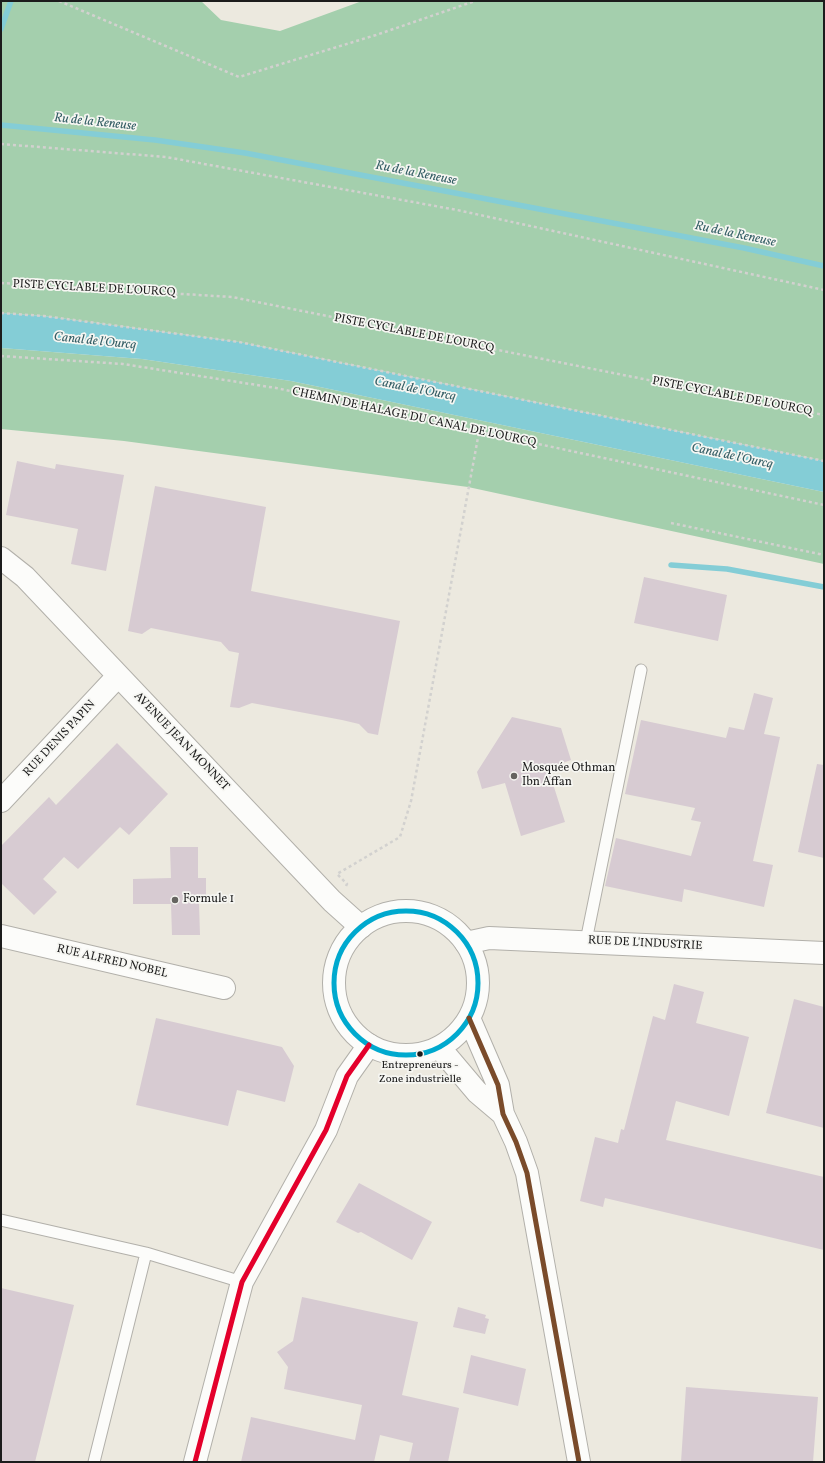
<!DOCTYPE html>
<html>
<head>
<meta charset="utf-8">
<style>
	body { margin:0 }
	#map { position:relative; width:825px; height:1463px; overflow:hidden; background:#ece9df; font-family:Vollkorn,serif }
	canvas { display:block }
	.frame { position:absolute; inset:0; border:2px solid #1c1c1c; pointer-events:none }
</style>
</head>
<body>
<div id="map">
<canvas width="825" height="1463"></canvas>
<div class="frame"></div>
</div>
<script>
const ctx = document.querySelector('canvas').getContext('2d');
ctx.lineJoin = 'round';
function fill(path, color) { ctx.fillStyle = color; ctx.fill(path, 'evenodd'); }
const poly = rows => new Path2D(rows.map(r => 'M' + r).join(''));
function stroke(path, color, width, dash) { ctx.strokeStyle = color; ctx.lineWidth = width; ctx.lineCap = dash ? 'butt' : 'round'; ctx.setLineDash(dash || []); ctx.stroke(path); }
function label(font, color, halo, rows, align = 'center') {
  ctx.font = font + ' Vollkorn,serif'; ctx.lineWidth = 3.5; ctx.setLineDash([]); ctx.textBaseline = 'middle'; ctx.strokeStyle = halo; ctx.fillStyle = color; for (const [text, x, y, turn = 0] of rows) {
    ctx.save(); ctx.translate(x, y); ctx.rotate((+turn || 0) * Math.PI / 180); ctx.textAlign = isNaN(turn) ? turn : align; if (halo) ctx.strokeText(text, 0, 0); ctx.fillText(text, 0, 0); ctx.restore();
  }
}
fill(poly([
	[1,1,201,1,221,20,280,31,362,1,824,1,824,461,239,342,44,316,1,313],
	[1,348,142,359,291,381,824,492,824,564,468,487,124,441,1,429]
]), '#a4cfad');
fill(poly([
	[1,313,44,316,239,342,824,461,824,492,291,381,142,359,1,348]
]), '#84cdd6');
stroke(poly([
	[1,29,11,1],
	[1,125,155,140,245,153,744,248,824,266],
	[671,565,727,569,824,587]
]), '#84cdd6', 5.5);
fill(poly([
	[17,461,55,469,56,464,124,475,106,571,71,564,78,529,6,515],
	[155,486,266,507,251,591,400,621,378,735,368,733,359,724,342,720,252,703,239,708,230,707,239,653,229,651,221,642,151,628,142,634,128,631],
	[644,577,727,595,718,641,634,623],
	[754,693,773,698,764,734,780,737,753,861,773,865,764,907,684,889,682,902,605,886,616,838,691,856,701,822,691,820,695,808,625,794,641,720,726,738,729,727,744,730],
	[512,717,561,728,571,760,548,768,565,822,521,836,505,783,482,789,477,772],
	[117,743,168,794,129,835,120,827,78,869,64,857,43,879,57,892,34,915,1,883,1,846,49,797,56,805],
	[817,764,824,765,824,858,798,852],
	[170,847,198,847,198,878,206,878,206,903,199,903,200,935,172,935,171,904,133,904,133,879,171,878],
	[674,984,704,992,696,1023,749,1037,729,1116,676,1101,666,1140,824,1177,824,1250,605,1198,603,1207,580,1201,595,1137,618,1143,621,1129,624,1130,653,1016,665,1020],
	[794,999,824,1007,824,1128,766,1113],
	[156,1018,282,1047,294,1066,285,1102,237,1090,228,1126,136,1105],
	[359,1183,432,1222,412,1260,361,1232,358,1233,336,1222],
	[1,1288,74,1305,35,1462,1,1462],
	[302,1297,418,1322,402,1395,459,1408,448,1462,409,1462,413,1443,380,1435,374,1462,241,1462,251,1417,355,1440,362,1405,284,1389,288,1367,277,1352,293,1341],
	[458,1307,486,1315,485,1318,489,1319,485,1334,453,1327],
	[471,1355,526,1369,518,1406,463,1393],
	[686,1387,818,1397,813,1462,681,1462]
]), '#d7cbd2');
const service = poly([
	[586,941,641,670],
	[1,1220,146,1253,94,1462],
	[146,1253,242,1282]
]);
const minor = poly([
	[1,558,25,577,332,901,361,927],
	[1,801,118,676],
	[1,936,224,988],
	[466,943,489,938,824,953],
	[195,1462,242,1282,326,1130,347,1076,369,1045]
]);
const tertiary = poly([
	'334 983a72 72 0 1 1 144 0a72 72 0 1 1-144 0Z',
	[469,1018,498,1085,503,1114,516,1142,527,1173,579,1462],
	[439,1047,477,1092,503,1114]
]);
stroke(service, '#b2b0aa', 13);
stroke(minor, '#b2b0aa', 24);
stroke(tertiary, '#b2b0aa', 24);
stroke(poly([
	[59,1,239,77,376,35,475,1],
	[1,144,166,157,457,210,824,290],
	[1,283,232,297,824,415],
	[1,313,44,316,239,342,824,461],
	[1,356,123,364,276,388,824,505],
	[671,523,824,555],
	[346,886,347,884,337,874,400,837,411,801,479,432]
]), '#d2d1cf', 2.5, [3, 3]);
stroke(service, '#fcfcfa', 11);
stroke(minor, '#fcfcfa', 22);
stroke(tertiary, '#fcfcfa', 22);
stroke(poly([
	'334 983a72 72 0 1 1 144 0a72 72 0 1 1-144 0Z'
]), '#00a9ce', 5);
stroke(poly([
	[469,1018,498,1085,503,1114,516,1142,527,1173,579,1462]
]), '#7a4b2a', 5);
stroke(poly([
	[195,1462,242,1282,326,1130,347,1076,369,1045]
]), '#e4002b', 5);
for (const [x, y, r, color] of [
	[514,776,4,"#656460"],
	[175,900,4,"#656460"],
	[420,1054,3.5,"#1c1c1c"]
]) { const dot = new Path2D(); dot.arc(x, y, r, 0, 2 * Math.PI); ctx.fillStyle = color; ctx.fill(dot); stroke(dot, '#f6f6f2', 1.5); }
label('11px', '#1c1c1c', '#f6f6f2', [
	["Entrepreneurs -",420,1066],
	["Zone industrielle",420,1080]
]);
label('12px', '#1c1c1c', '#f6f6f2', [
	["PISTE CYCLABLE DE L'OURCQ",94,289,3],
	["PISTE CYCLABLE DE L'OURCQ",414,334,11],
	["PISTE CYCLABLE DE L'OURCQ",732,397,11],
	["CHEMIN DE HALAGE DU CANAL DE L'OURCQ",414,418,12],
	["RUE DENIS PAPIN",60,739,-47],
	["AVENUE JEAN MONNET",181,742,46],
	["RUE DE L'INDUSTRIE",645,944,3],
	["RUE ALFRED NOBEL",112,962,13]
]);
label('12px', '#1c1c1c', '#f6f6f2', [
	["Mosquée Othman",522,769],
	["Ibn Affan",522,783],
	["Formule 1",183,900]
], 'left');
label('italic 13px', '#345e65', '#f6f6f2', [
	["Ru de la Reneuse",95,123,6],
	["Ru de la Reneuse",416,174,11],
	["Ru de la Reneuse",735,235,12],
	["Canal de l'Ourcq",95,342,6],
	["Canal de l'Ourcq",415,390,11],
	["Canal de l'Ourcq",732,457,12]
]);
</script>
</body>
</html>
